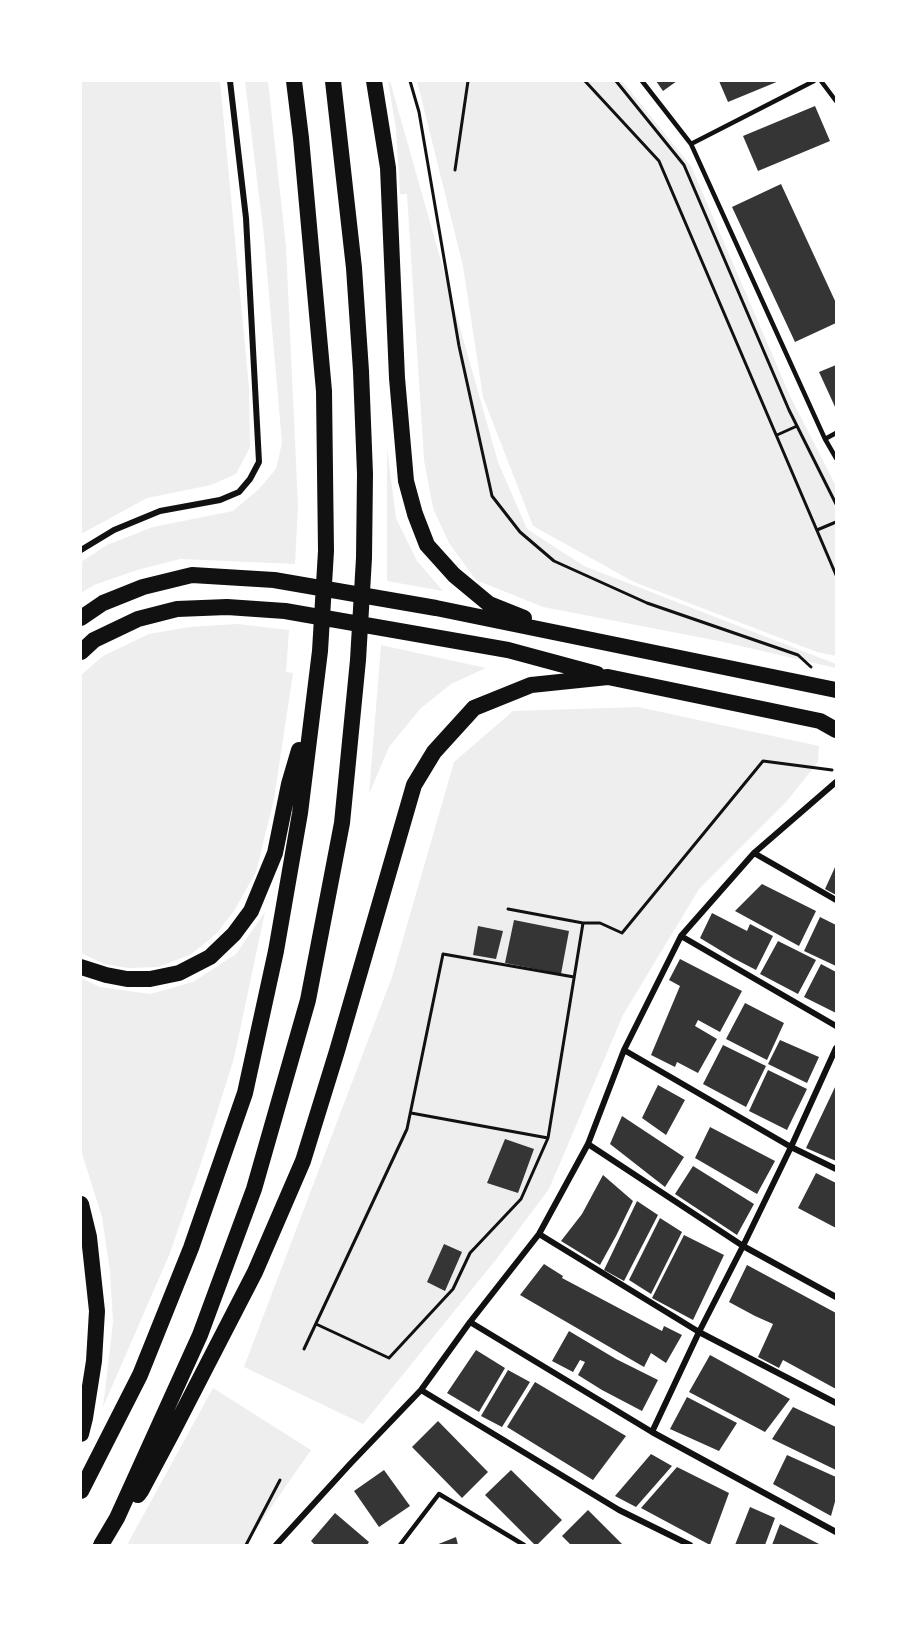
<!DOCTYPE html>
<html>
<head>
<meta charset="utf-8">
<style>
	body { margin:0 }
	#map { position:relative; width:917px; height:1626px; overflow:hidden; background:#fff; font-family:Poppins,sans-serif }
	canvas { display:block }
	.frame { position:absolute; inset:0; border:82px solid #fff; pointer-events:none }
</style>
</head>
<body>
<div id="map">
<canvas width="917" height="1626"></canvas>
<div class="frame"></div>
</div>
<script>
const ctx = document.querySelector('canvas').getContext('2d');
ctx.lineJoin = 'round';
function fill(path, color) { ctx.fillStyle = color; ctx.fill(path, 'evenodd'); }
const poly = rows => new Path2D(rows.map(r => 'M' + r).join(''));
function stroke(path, color, width, dash) { ctx.strokeStyle = color; ctx.lineWidth = width; ctx.lineCap = dash ? 'butt' : 'round'; ctx.setLineDash(dash || []); ctx.stroke(path); }
fill(poly([
	[81,81,220,81,249,388,250,447,236,474,211,485,147,498,81,534],
	[245,81,268,81,286,247,298,506,295,564,180,559,137,570,94,585,81,593,81,562,107,545,153,527,233,511,259,489,276,469,282,443,264,237],
	[388,81,390,81,498,462,527,529,584,566,836,664,836,668,719,641,543,607,476,580,449,543,433,508,424,460,407,194,400,194,396,129],
	[417,81,622,81,691,166,790,396,836,486,836,656,817,652,634,582,533,526,483,397,463,266],
	[387,448,396,518,417,561,443,591,387,581],
	[238,624,289,630,286,672,293,673,274,799,256,872,234,911,216,934,190,955,158,967,128,968,104,964,81,953,81,675,103,656,149,634,189,627],
	[381,645,486,668,451,684,420,709,389,747,369,794],
	[638,707,819,746,818,762,787,801,699,889,623,1015,549,1189,498,1257,363,1424,244,1367,392,977,454,762,513,711],
	[265,912,234,1058,204,1154,170,1253,103,1407,113,1322,110,1271,102,1217,81,1150,81,978,100,987,150,994,193,982,236,954],
	[213,1388,311,1450,245,1545,127,1545]
]), '#eee');
fill(poly([
	[656,81,677,81,663,91],
	[719,81,779,81,728,102],
	[815,106,830,141,758,171,743,136],
	[781,184,836,303,836,323,795,342,732,207],
	[836,365,836,409,819,372],
	[836,865,836,895,825,889],
	[762,884,816,911,799,946,735,911],
	[712,913,747,931,750,924,773,936,756,970,733,958,700,938],
	[820,917,836,925,836,966,804,951],
	[514,920,569,931,561,974,505,963],
	[478,926,503,931,496,959,473,955],
	[778,941,816,960,798,994,760,974],
	[680,959,742,991,720,1032,698,1020,695,1026,717,1039,698,1073,677,1062,675,1067,651,1055,680,986,669,980],
	[821,964,836,972,836,1013,804,997],
	[745,1003,784,1023,767,1060,726,1039],
	[780,1040,819,1057,807,1083,768,1064],
	[723,1045,766,1066,746,1107,703,1084],
	[768,1070,807,1089,787,1130,749,1111],
	[658,1085,685,1100,666,1135,642,1118],
	[836,1085,836,1161,806,1148],
	[622,1116,684,1157,665,1187,610,1144],
	[710,1127,775,1161,757,1194,695,1158],
	[505,1139,534,1149,518,1193,487,1183],
	[693,1166,754,1204,737,1235,675,1194],
	[816,1173,836,1183,836,1228,798,1208],
	[603,1175,633,1201,616,1236,600,1265,561,1241,582,1214],
	[637,1201,658,1215,624,1281,604,1270],
	[660,1218,682,1232,651,1294,629,1280],
	[684,1235,724,1255,693,1320,652,1298],
	[444,1244,462,1252,445,1291,427,1282],
	[544,1264,563,1276,562,1278,662,1331,664,1326,682,1335,666,1363,651,1353,644,1367,520,1295],
	[747,1265,836,1313,836,1389,783,1360,779,1368,758,1357,773,1324,755,1316,729,1302],
	[569,1331,616,1359,658,1380,642,1411,602,1390,578,1375,585,1362,580,1360,573,1372,552,1361],
	[476,1350,505,1368,479,1412,447,1393],
	[710,1355,790,1399,765,1432,689,1392],
	[508,1370,530,1382,502,1427,481,1416],
	[535,1382,626,1436,593,1480,507,1427],
	[687,1397,737,1423,719,1451,670,1429],
	[793,1407,836,1427,836,1470,772,1439],
	[438,1421,488,1472,462,1498,412,1447],
	[651,1454,672,1466,636,1507,615,1496],
	[787,1455,836,1477,836,1498,831,1516,773,1484],
	[677,1467,729,1493,710,1545,641,1508],
	[384,1470,410,1506,379,1527,354,1491],
	[511,1470,562,1520,537,1545,535,1545,485,1495],
	[750,1507,775,1518,765,1545,735,1545],
	[588,1510,623,1545,571,1545,562,1536],
	[335,1513,369,1542,367,1545,315,1545,311,1541],
	[780,1524,821,1545,772,1545],
	[456,1537,458,1545,436,1545]
]), '#353535');
stroke(poly([
	[410,81,419,112,459,346,492,496,520,532,554,561,647,603,798,655,811,667],
	[585,81,659,161,836,575],
	[616,81,684,165,789,410,836,504],
	[455,170,468,81],
	[777,435,797,426],
	[817,530,836,522],
	[508,909,583,923,600,923,622,933,763,761,832,770],
	[411,1113,548,1138,583,923],
	[316,1324,389,1358,453,1289,470,1253,521,1199,548,1138],
	[304,1349,407,1129,443,954,574,977],
	[246,1545,280,1480]
]), '#111', 3);
stroke(poly([
	[642,81,691,144,825,439,836,458],
	[821,81,836,101],
	[691,144,814,81],
	[825,439,836,433],
	[400,1545,439,1494,524,1545]
]), '#111', 4.5);
stroke(poly([
	[81,550,114,530,160,511,220,500,239,492,250,479,259,462,246,218,230,81],
	[754,853,836,900],
	[681,936,836,1026],
	[624,1050,791,1147,836,1169],
	[588,1144,743,1246,836,1297],
	[539,1234,699,1332,836,1403],
	[470,1322,652,1432,836,1532],
	[421,1390,619,1510,690,1545],
	[652,1432,699,1332,743,1246,791,1147,836,1048],
	[276,1545,351,1463,421,1390,470,1322,539,1234,588,1144,624,1050,681,936,754,853,836,782]
]), '#111', 6);
stroke(poly([
	[374,81,388,168,397,378,406,481,415,514,427,545,454,575,489,604,524,618],
	[81,618,103,603,143,587,192,575,274,580,436,608,836,690],
	[81,652,94,640,138,619,177,609,227,607,285,611,508,650,597,674],
	[81,967,106,975,127,979,150,979,179,973,210,957,234,934,251,911,275,853,289,784,299,750],
	[81,1204,89,1237,97,1311,94,1361,85,1418,81,1434],
	[81,1491,140,1375,191,1248,245,1093,276,951,300,813,320,651,326,551,324,391,301,138,294,81],
	[138,1495,141,1491,173,1431,255,1272,303,1161,337,1051,414,785,434,752,474,708,531,685,608,677,820,721,836,730],
	[101,1545,117,1518,200,1335,254,1189,308,1000,342,823,358,660,364,558,365,474,361,371,354,268,333,81]
]), '#111', 16);
</script>
</body>
</html>
